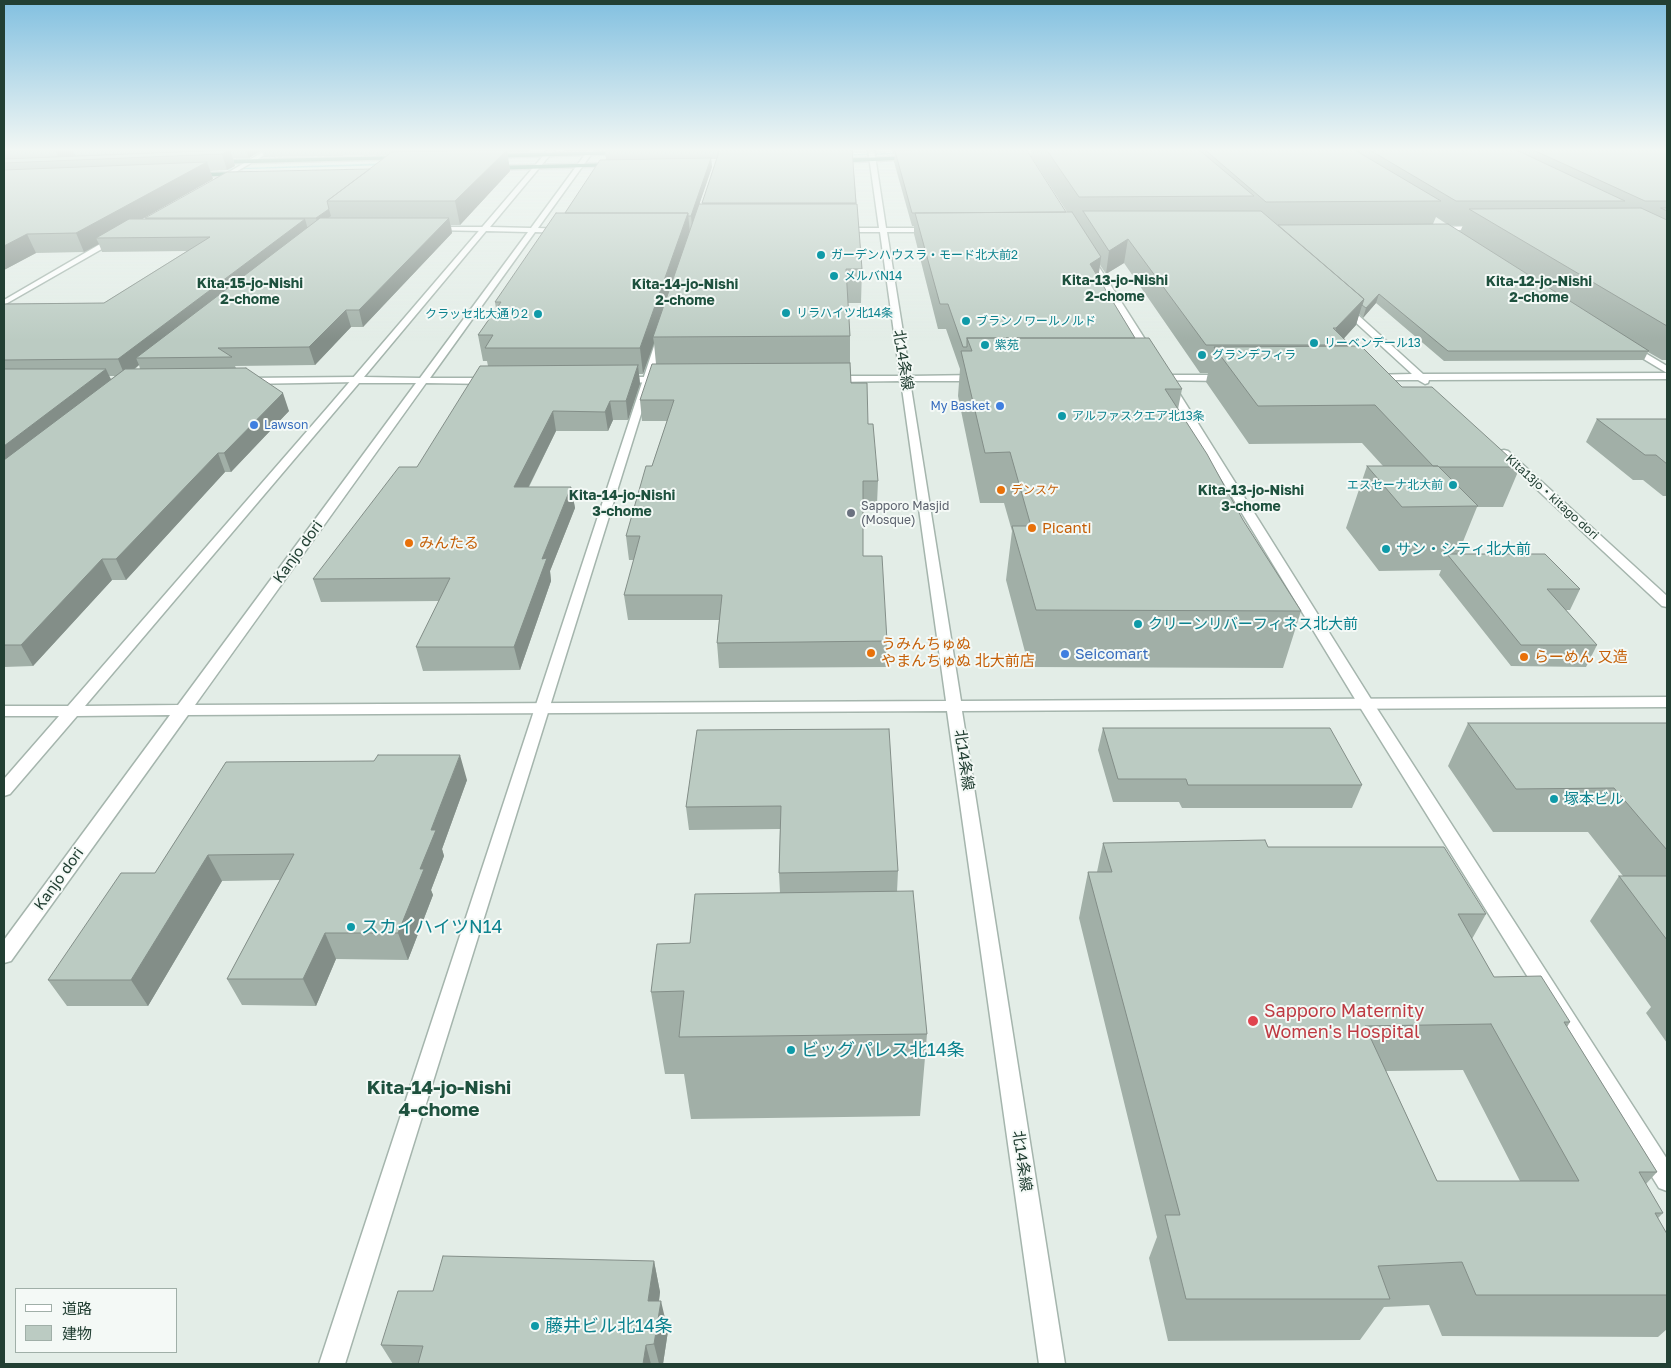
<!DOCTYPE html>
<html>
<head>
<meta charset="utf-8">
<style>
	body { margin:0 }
	#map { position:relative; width:1671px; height:1368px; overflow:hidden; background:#e3ede7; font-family:"Golos Text","Noto Sans JP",sans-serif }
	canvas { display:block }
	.frame { position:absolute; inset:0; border:5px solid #223f33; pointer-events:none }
	.legend { position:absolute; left:15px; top:1288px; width:162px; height:65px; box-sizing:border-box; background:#f4f9f6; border:1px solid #a0afa8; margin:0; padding:6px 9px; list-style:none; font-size:15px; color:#223f33 }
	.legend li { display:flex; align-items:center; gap:10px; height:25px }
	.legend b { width:25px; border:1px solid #a0afa8 }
</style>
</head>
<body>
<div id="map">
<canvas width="1671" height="1368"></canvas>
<div class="frame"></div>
<ul class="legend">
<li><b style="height:6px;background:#fff"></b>道路</li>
<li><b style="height:14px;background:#bbcbc2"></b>建物</li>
</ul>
</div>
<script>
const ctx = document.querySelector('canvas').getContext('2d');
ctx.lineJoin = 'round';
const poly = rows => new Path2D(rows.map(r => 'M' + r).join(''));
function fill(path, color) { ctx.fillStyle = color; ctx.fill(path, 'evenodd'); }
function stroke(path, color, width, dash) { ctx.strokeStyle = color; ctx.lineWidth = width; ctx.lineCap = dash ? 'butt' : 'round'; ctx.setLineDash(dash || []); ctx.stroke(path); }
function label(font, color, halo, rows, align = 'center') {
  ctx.font = font + ' "Golos Text","Noto Sans JP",sans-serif'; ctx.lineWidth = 4; ctx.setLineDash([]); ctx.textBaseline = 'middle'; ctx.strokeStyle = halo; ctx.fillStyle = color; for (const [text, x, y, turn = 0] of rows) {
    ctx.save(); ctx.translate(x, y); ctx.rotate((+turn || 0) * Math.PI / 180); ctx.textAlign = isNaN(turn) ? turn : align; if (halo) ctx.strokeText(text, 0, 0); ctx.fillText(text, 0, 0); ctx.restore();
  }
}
fill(poly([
	[908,152,910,154,834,156,836,155,908,152],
	[392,163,394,165,214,170,212,169,392,163]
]), '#8ad2d3');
const minor = poly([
	[268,149,275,149,217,183,212,182,268,149],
	[429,227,484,227,487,229,484,231,431,230,429,229,429,227],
	[114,236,121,238,4,305,4,300,114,236],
	[1085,254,1092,256,1155,355,1153,357,1150,358,1145,355,1084,256,1085,254],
	[661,334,665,337,345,1364,319,1364,657,337,661,334],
	[1630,344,1667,366,1667,373,1627,349,1627,345,1630,344],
	[356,377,361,380,359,382,245,384,240,381,245,378,356,377],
	[1169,382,1174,385,1374,704,1667,1159,1667,1191,1659,1188,1358,704,1164,385,1169,382]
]);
const tertiary = poly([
	[549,149,555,149,490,227,531,228,589,149,595,149,538,228,563,229,567,231,563,233,535,232,430,378,492,378,497,381,492,384,426,383,195,705,946,701,901,381,832,382,827,379,832,376,900,376,880,232,839,232,835,230,839,228,879,228,868,149,874,149,886,228,933,228,937,230,933,232,887,232,910,376,979,375,984,378,979,381,910,381,961,701,1667,697,1667,707,962,711,1065,1364,1039,1364,947,711,188,715,11,961,4,963,4,940,170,715,77,716,10,794,4,796,4,779,59,716,4,716,4,706,68,706,328,407,549,149],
	[486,231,528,232,420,378,364,377,486,231],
	[359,383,416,383,178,705,85,706,359,383],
	[1481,226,1483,227,1483,229,1434,231,1431,229,1434,227,1481,226],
	[1341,305,1347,305,1423,374,1667,373,1667,379,1429,380,1428,383,1425,384,1418,380,1372,380,1369,379,1369,375,1412,374,1341,309,1341,305],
	[1155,375,1227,375,1232,378,1227,381,1152,380,1152,376,1155,375],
	[620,377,667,377,672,380,667,383,617,382,617,378,620,377],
	[1504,450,1508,451,1667,596,1667,607,1662,606,1500,455,1499,453,1500,451,1504,450]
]);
const trunk = poly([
	[624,151,626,154,487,158,484,156,487,154,624,151],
	[404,156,406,159,215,164,212,162,215,160,404,156],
	[914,156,916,159,832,163,829,161,832,159,914,156],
	[617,163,619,166,490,170,487,168,490,166,617,163],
	[242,172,244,175,193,177,190,175,193,173,242,172]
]);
stroke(minor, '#a5b5ad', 3);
stroke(tertiary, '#a5b5ad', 3);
stroke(trunk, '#c1c9c6', 3);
fill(minor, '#fff');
fill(tertiary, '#fff');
fill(trunk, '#4a8770');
fill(poly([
	[4,149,531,149,529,152,507,152,510,171,460,225,451,225,452,233,363,327,351,327,315,365,235,366,236,368,289,411,231,472,225,472,126,580,112,580,33,666,4,667,4,304,104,303,187,251,102,252,99,244,84,252,36,253,4,270],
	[262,150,264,157,389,155,370,169,145,218,146,219,141,219,213,179,210,171,227,170,235,166,233,158,249,158],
	[139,365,140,369,135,369],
	[109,376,115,376,111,379],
	[605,149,852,149,862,269,861,303,848,303,850,336,850,363,851,383,868,424,878,481,877,504,863,504,863,556,887,641,886,667,719,668,717,643,719,620,628,620,624,595,634,560,629,560,626,536,652,466,667,421,642,421,640,400,656,364,654,343,643,374,639,374,640,384,628,420,613,420,608,431,556,431,529,487,571,487,575,508,550,571,551,581,520,670,423,671,416,647,439,601,321,602,313,579,417,467,488,366,487,361,483,361,478,335,496,309,495,302,606,160],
	[711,159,716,159,702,204,699,204,712,167],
	[891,149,1667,149,1667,360,1662,360,1648,352,1644,360,1444,361,1376,303,1363,318,1359,314,1356,325,1344,338,1350,345,1349,346,1402,387,1520,467,1503,507,1477,507,1458,554,1580,589,1570,610,1566,610,1597,645,1586,667,1511,666,1439,575,1441,570,1379,571,1346,528,1367,466,1383,466,1362,443,1249,444,1206,382,1208,373,1200,373,1124,263,1106,274,1100,265,1098,277,1135,338,1182,389,1178,409,1243,520,1301,611,1283,668,1029,667,1006,580,1012,531,1004,503,980,503,958,396,960,369,946,329,938,329,914,234,914,226,912,226,894,162,895,154,892,154],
	[1026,150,1031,150,1030,155,1067,212,1066,212],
	[1436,217,1448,225,1463,225,1460,232,1433,224],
	[1597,419,1667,419,1667,496,1663,496,1643,480,1633,480,1586,442],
	[1468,723,1667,723,1667,1043,1646,1013,1651,1007,1590,921,1619,876,1623,876,1588,832,1493,832,1448,766],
	[1103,728,1362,785,1352,808,1182,808,1179,802,1113,802,1098,750],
	[697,730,898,871,897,892,927,1034,920,1116,691,1119,684,1074,665,1074,651,992,690,943,780,893,779,873,780,829,689,830,686,807],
	[226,762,467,780,442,849,444,856,431,890,433,895,408,960,336,959,316,1006,242,1005,227,979,280,880,222,881,148,1006,67,1006,48,980,155,873],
	[1103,843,1268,847,1486,914,1472,939,1494,977,1570,1022,1567,1027,1657,1172,1646,1184,1663,1213,1658,1218,1667,1234,1667,1329,1658,1337,1442,1336,1429,1305,1384,1307,1360,1340,1168,1341,1149,1258,1157,1237,1079,918,1088,872,1097,872],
	[1463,1070,1520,1181,1437,1181,1386,1071],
	[654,1261,660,1292,659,1301,668,1331,663,1364,393,1364,381,1345,433,1291]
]), '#a1afa7');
fill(poly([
	[55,149,73,149,76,158,60,161],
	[246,149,262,149,262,150,249,158],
	[230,150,235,166,227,170,222,154],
	[507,150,510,171,460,225,455,201],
	[711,158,712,167,692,226,691,216],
	[207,162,213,179,109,238,96,238,99,244,84,252,76,233],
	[329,209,331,216,318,225,316,218],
	[688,213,690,234,653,337,654,343,643,374,640,348],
	[449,218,452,233,363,327,359,310],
	[305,219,309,233,136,358,139,365,125,376,118,359],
	[27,234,36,253,4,270,4,246],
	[1128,239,1124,263,1106,274,1109,251],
	[1101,257,1098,280,1090,264],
	[1379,294,1376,303,1363,318,1366,308],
	[1364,299,1356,325,1338,345,1332,345,1336,328],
	[346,310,351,327,315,365,309,347],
	[638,365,640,384,628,420,626,401],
	[106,369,114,386,4,472,4,446],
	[283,393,289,411,231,472,224,453],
	[610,401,613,420,608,431,605,412],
	[553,411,556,431,518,508,514,487],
	[218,453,225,472,126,580,116,559],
	[571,487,575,508,550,571,551,581,520,670,514,647,542,559],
	[102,559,112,580,33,666,21,645],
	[460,755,467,780,442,849,444,856,431,890,433,895,408,960,398,933,420,869,431,830],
	[208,855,222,881,148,1006,131,980],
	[325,933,336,959,316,1006,303,979],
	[654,1261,660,1292,655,1331,648,1301],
	[661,1301,668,1331,663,1364,659,1364,654,1344],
	[646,1345,651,1364,643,1364]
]), '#838e88');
const building = poly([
	[4,149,56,149,4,151,4,149],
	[720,149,852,149,856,203,702,203,720,149],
	[926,149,1026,149,1066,212,912,213,895,151,926,149],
	[1046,149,1198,149,1254,196,1079,197,1046,149],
	[1204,149,1353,149,1441,201,1266,202,1204,149],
	[1368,149,1514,149,1625,201,1456,201,1368,149],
	[1531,149,1667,149,1667,201,1645,201,1531,149],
	[230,150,222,154,4,163,4,159,230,150],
	[507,150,455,201,327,201,392,152,507,150],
	[711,158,691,216,688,216,688,213,565,213,600,160,711,158],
	[207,162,76,233,27,234,4,246,4,170,207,162],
	[370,169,327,201,329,209,316,218,145,218,227,172,370,169],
	[699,204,857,204,862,269,846,269,850,336,653,337,699,204],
	[1641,208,1667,220,1667,326,1469,209,1641,208],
	[1661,208,1667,208,1667,211,1661,208],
	[1083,211,1261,211,1364,299,1336,328,1333,328,1350,345,1206,345,1128,239,1109,251,1083,211],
	[1072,212,1101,257,1090,264,1135,338,967,338,967,347,963,347,948,304,940,304,915,213,1072,212],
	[556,213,688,213,640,348,485,348,493,335,478,335,501,302,495,302,556,213],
	[320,218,449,218,359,310,346,310,309,347,218,348,232,357,136,358,320,218],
	[129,219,305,219,118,359,4,360,4,304,104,303,210,237,96,238,129,219],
	[1448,224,1649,351,1448,351,1379,294,1366,308,1362,305,1364,299,1278,225,1448,224],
	[967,338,1149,338,1182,389,1165,389,1207,454,1243,520,1301,611,1036,610,1012,526,1031,526,1010,452,985,453,961,351,972,351,967,338],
	[1361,346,1402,387,1432,387,1520,467,1439,467,1438,466,1433,466,1375,405,1258,406,1214,347,1361,346],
	[850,363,851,383,867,383,868,424,873,424,878,481,863,481,863,556,882,556,887,641,717,643,722,595,624,595,640,536,626,536,646,466,652,466,674,400,640,400,652,364,850,363],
	[638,365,626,401,610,401,605,412,553,411,514,487,571,487,542,559,547,558,514,647,416,647,450,578,313,579,399,467,417,467,480,366,638,365],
	[246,368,283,393,224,453,218,453,116,559,102,559,21,645,4,645,4,460,125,369,246,368],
	[4,369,106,369,4,446,4,369],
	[1597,419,1667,419,1667,464,1656,455,1645,455,1597,419],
	[1367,466,1438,466,1478,506,1402,507,1367,466],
	[1447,554,1545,554,1580,589,1547,589,1597,645,1521,645,1447,554],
	[1468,723,1667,723,1667,850,1614,788,1516,789,1468,723],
	[1103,728,1330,728,1362,785,1188,785,1186,779,1118,779,1103,728],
	[889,729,898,871,779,873,781,806,686,807,697,730,889,729],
	[378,755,460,755,431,830,436,830,420,869,424,869,398,933,325,933,303,979,227,979,294,854,208,855,131,980,48,980,121,873,155,873,226,762,374,761,378,755],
	[1265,840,1268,847,1444,847,1486,914,1458,914,1494,977,1541,976,1570,1022,1564,1022,1657,1172,1639,1172,1663,1213,1655,1213,1667,1234,1667,1295,1476,1295,1462,1262,1378,1266,1390,1299,1186,1299,1165,1215,1180,1215,1088,872,1112,872,1103,843,1265,840],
	[1491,1024,1579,1181,1437,1181,1365,1026,1491,1024],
	[1619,876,1667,876,1667,940,1619,876],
	[913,891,927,1034,679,1037,684,991,651,992,657,944,690,943,695,894,913,891],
	[443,1256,654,1261,648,1301,661,1301,654,1344,646,1345,643,1364,418,1364,423,1346,381,1345,398,1291,433,1291,443,1256]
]);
fill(building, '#bbcbc2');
stroke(building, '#838e88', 1);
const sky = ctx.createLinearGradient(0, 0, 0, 341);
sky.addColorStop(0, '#82c0e0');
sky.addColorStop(0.44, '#f2f7f4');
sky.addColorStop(1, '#f2f7f400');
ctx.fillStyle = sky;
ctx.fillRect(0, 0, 1671, 341);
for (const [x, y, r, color] of [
	[821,255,5,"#0f9aa8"],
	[834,276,5,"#0f9aa8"],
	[786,313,5,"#0f9aa8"],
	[538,314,5,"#0f9aa8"],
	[966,321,5,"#0f9aa8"],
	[1314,343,5,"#0f9aa8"],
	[985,345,5,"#0f9aa8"],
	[1202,355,5,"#0f9aa8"],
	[1000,406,5,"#3f7fe0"],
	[1062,416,5,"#0f9aa8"],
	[254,425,5,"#3f7fe0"],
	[1453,485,5,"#0f9aa8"],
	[1001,490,5,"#e8710a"],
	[851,513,5,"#6b7280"],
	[1032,528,5,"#e8710a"],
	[409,543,5,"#e8710a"],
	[1386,549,5,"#0f9aa8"],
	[1138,624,5,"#0f9aa8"],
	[871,653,5,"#e8710a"],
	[1065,654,5,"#3f7fe0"],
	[1524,657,5,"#e8710a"],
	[1554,799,5,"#0f9aa8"],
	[351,927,5,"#0f9aa8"],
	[1253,1021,6,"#e0444e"],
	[791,1050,5,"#0f9aa8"],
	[535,1326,5,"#0f9aa8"]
]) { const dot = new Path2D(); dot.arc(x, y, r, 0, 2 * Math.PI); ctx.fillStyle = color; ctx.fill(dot); stroke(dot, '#f4f9f6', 2); }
label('12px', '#0d838f', '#f4f9f6', [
	["ガーデンハウスラ・モード北大前2",831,255],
	["メルバN14",844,276],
	["リラハイツ北14条",796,313],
	["クラッセ北大通り2",528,314,"right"],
	["ブランノワールノルド",976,321],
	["リーベンデール13",1324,343],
	["紫苑",995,345],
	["グランデフィラ",1212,355],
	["アルファスクエア北13条",1072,416],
	["エスセーナ北大前",1443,485,"right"]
], 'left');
label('12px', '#366cbe', '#f4f9f6', [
	["My Basket",990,406],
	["Lawson",264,425,"left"]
], 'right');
label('12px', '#c56008', '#f4f9f6', [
	["デンスケ",1011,490]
], 'left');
label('12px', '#223f33', '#f4f9f6', [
	["Kita13jo・kitago dori",1552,497,42]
]);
label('12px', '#5b616d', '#f4f9f6', [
	["Sapporo Masjid",861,506],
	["(Mosque)",861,520]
], 'left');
label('bold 14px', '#1e513e', '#f4f9f6', [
	["Kita-13-jo-Nishi",1115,281],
	["2-chome",1115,297],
	["Kita-12-jo-Nishi",1539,282],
	["2-chome",1539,298],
	["Kita-15-jo-Nishi",250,284],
	["2-chome",250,300],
	["Kita-14-jo-Nishi",685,285],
	["2-chome",685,301],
	["Kita-13-jo-Nishi",1251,491],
	["3-chome",1251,507],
	["Kita-14-jo-Nishi",622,496],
	["3-chome",622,512]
]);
label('15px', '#223f33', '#f4f9f6', [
	["北14条線",903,360,81],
	["Kanjo dori",298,552,-54],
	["北14条線",964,760,82],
	["Kanjo dori",59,879,-54],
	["北14条線",1022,1161,82]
]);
label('15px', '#c56008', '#f4f9f6', [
	["Picanti",1042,528],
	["みんたる",419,543],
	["うみんちゅぬ",881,644],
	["やまんちゅぬ 北大前店",881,661],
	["らーめん 又造",1534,657]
], 'left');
label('15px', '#0d838f', '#f4f9f6', [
	["サン・シティ北大前",1396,549],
	["クリーンリバーフィネス北大前",1148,624],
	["塚本ビル",1564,799]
], 'left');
label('15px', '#366cbe', '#f4f9f6', [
	["Seicomart",1075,654]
], 'left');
label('18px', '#0d838f', '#f4f9f6', [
	["スカイハイツN14",361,927],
	["ビッグパレス北14条",801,1050],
	["藤井ビル北14条",545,1326]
], 'left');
label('18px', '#be3a42', '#f4f9f6', [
	["Sapporo Maternity",1264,1011],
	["Women's Hospital",1264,1032]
], 'left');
label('bold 19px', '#1e513e', '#f4f9f6', [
	["Kita-14-jo-Nishi",439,1088],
	["4-chome",439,1110]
]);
</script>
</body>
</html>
